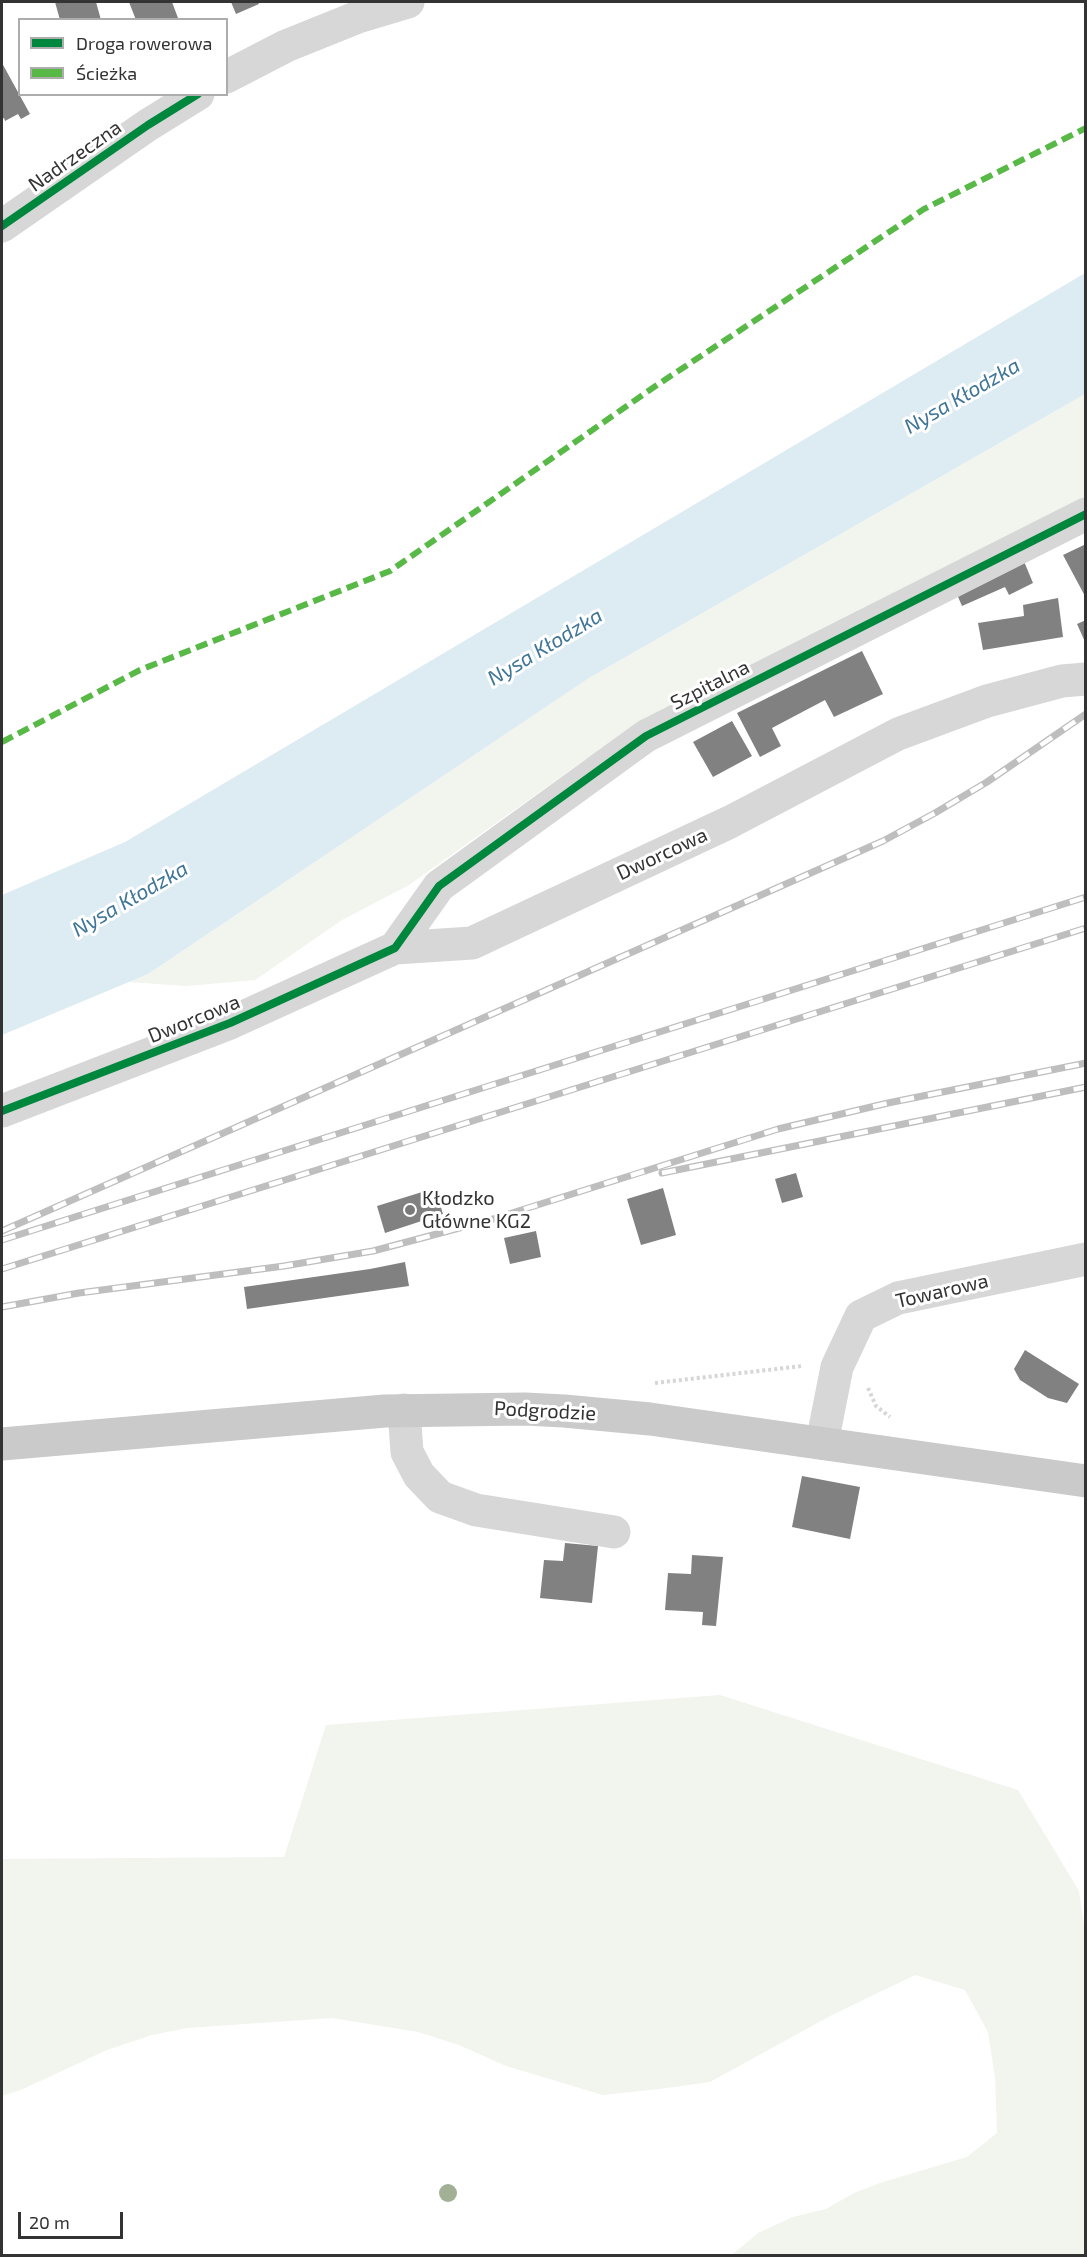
<!DOCTYPE html>
<html>
<head>
<meta charset="utf-8">
<style>
	body { margin:0 }
	#map { position:relative; width:1087px; height:2257px; overflow:hidden; background:#fff; font-family:"Exo 2",sans-serif }
	canvas { display:block }
	.frame { position:absolute; inset:0; border:3px solid #333; pointer-events:none }
	.legend { position:absolute; left:18px; top:18px; width:210px; height:78px; box-sizing:border-box; background:#fff; border:2px solid #adadad; margin:0; padding:8px 10px; list-style:none; font-size:18px; color:#333 }
	.legend li { display:flex; align-items:center; gap:12px; height:30px }
	.legend b { width:30px; border:2px solid #adadad }
	.scale { position:absolute; left:18px; top:2212px; width:105px; height:27px; box-sizing:border-box; border:3px solid #333; border-top:0; padding-left:8px; font-size:18px; line-height:21px; white-space:nowrap; color:#333; -webkit-text-stroke:4px #fff; paint-order:stroke }
</style>
</head>
<body>
<div id="map">
<canvas width="1087" height="2257"></canvas>
<div class="frame"></div>
<ul class="legend">
<li><b style="height:8px;background:#00873e"></b>Droga rowerowa</li>
<li><b style="height:8px;background:#58b947"></b>Ścieżka</li>
</ul>
<div class="scale">20 m</div>
</div>
<script>
const ctx = document.querySelector('canvas').getContext('2d');
ctx.lineJoin = 'round';
function fill(path, color) { ctx.fillStyle = color; ctx.fill(path, 'evenodd'); }
const poly = rows => new Path2D(rows.map(r => 'M' + r).join(''));
function stroke(path, color, width, dash) { ctx.strokeStyle = color; ctx.lineWidth = width; ctx.lineCap = dash ? 'butt' : 'round'; ctx.setLineDash(dash || []); ctx.stroke(path); }
function label(font, color, halo, rows, align = 'center') {
  ctx.font = font + ' "Exo 2",sans-serif'; ctx.lineWidth = 6; ctx.setLineDash([]); ctx.textBaseline = 'middle'; ctx.strokeStyle = halo; ctx.fillStyle = color; for (const [text, x, y, turn = 0] of rows) {
    ctx.save(); ctx.translate(x, y); ctx.rotate((+turn || 0) * Math.PI / 180); ctx.textAlign = isNaN(turn) ? turn : align; if (halo) ctx.strokeText(text, 0, 0); ctx.fillText(text, 0, 0); ctx.restore();
  }
}
fill(poly([
	[1085,394,1085,507,694,701,583,761,409,885,342,920,255,980,186,986,129,982,148,974,589,678],
	[720,1695,1018,1790,1079,1891,1086,1939,1085,2255,732,2255,758,2233,793,2217,826,2209,854,2193,880,2183,967,2157,997,2133,995,2077,988,2032,965,1990,915,1975,832,2015,710,2082,659,2089,603,2095,506,2066,459,2045,418,2032,332,2018,187,2028,152,2035,107,2050,23,2089,2,2096,2,1859,284,1857,326,1725]
]), '#f1f5ed');
fill(poly([
	[1085,273,1085,394,589,678,148,974,2,1035,2,895,125,842]
]), '#ddebf3');
fill(poly([
	[55,2,96,2,101,20,60,20],
	[129,2,172,2,178,18,136,20],
	[231,2,258,2,259,4,236,14],
	[2,63,30,114,21,119,18,114,5,121,4,118,2,119],
	[1086,544,1086,598,1063,555],
	[1023,559,1033,583,1009,595,1005,587,962,606,955,590],
	[1058,598,1063,637,983,650,978,623,1024,616,1023,605],
	[1086,620,1086,644,1077,624],
	[862,651,883,694,834,717,825,700,772,728,781,746,760,757,737,713],
	[732,721,752,756,713,777,693,742],
	[796,1173,803,1197,782,1203,775,1179],
	[435,1188,443,1214,385,1233,377,1206],
	[663,1188,676,1235,641,1245,627,1199],
	[536,1231,541,1257,510,1264,504,1238],
	[405,1262,409,1286,247,1309,244,1287,370,1269],
	[1025,1350,1079,1384,1067,1403,1048,1398,1020,1380,1014,1369],
	[802,1476,860,1487,850,1539,792,1527],
	[565,1543,598,1546,592,1603,540,1598,544,1560,563,1561],
	[692,1555,723,1557,716,1626,702,1625,703,1612,665,1610,668,1573,691,1574]
]), '#818181');
stroke(poly([
	[655,1383,802,1366],
	[868,1388,876,1406,890,1417]
]), '#d6d6d6', 4, [3, 3]);
stroke(poly([
	[226,77,286,46,358,17,408,2],
	[2,226,148,125,198,94],
	[395,948,439,886,646,736,1086,514],
	[2,1111,230,1023,395,948,472,943,730,822,898,734,987,701,1062,681,1086,679],
	[404,1410,407,1452,419,1475,440,1497,476,1510,614,1532],
	[822,1443,837,1367,861,1316,898,1298,1086,1259]
]), '#d7d7d7', 33);
stroke(poly([
	[2,1444,385,1411,525,1409,564,1411,650,1419,1086,1481]
]), '#cacaca', 33);
const rail = poly([
	[662,1173,1086,1087],
	[2,1231,883,841,935,813,987,782,1086,714],
	[2,1240,1086,897],
	[2,1269,1086,928],
	[2,1307,79,1293,284,1266,373,1251,493,1219,778,1129,888,1103,1086,1063]
]);
stroke(rail, '#bebebe', 7);
stroke(rail, '#fff', 4.5, [14]);
stroke(poly([
	[2,742,140,670,390,571,657,385,924,209,1086,128]
]), '#58b947', 6, [12, 6]);
stroke(poly([
	[2,226,148,125,198,94],
	[2,1111,230,1023,395,948,439,886,646,736,1086,514]
]), '#00873e', 8);
ctx.fillStyle = '#a2b095';
for (const [x, y] of [
	[448,2193]
]) { ctx.beginPath(); ctx.arc(x, y, 9, 0, 2 * Math.PI); ctx.fill(); }
for (const [x, y, r, color] of [
	[410,1210,6,"#7a7a7a"]
]) { const dot = new Path2D(); dot.arc(x, y, r, 0, 2 * Math.PI); ctx.fillStyle = color; ctx.fill(dot); stroke(dot, '#fff', 2); }
label('20px', '#333', '#fff', [
	["Nadrzeczna",75,156,-35],
	["Szpitalna",710,685,-27],
	["Dworcowa",662,854,-25],
	["Dworcowa",194,1019,-22],
	["Towarowa",942,1291,-13],
	["Podgrodzie",545,1411,3]
]);
label('20px', '#333', '#fff', [
	["Kłodzko",422,1198],
	["Główne KG2",422,1221]
], 'left');
label('italic 21px', '#3f7597', '#fff', [
	["Nysa Kłodzka",962,396,-30],
	["Nysa Kłodzka",545,647,-31],
	["Nysa Kłodzka",130,899,-30]
]);
</script>
</body>
</html>
